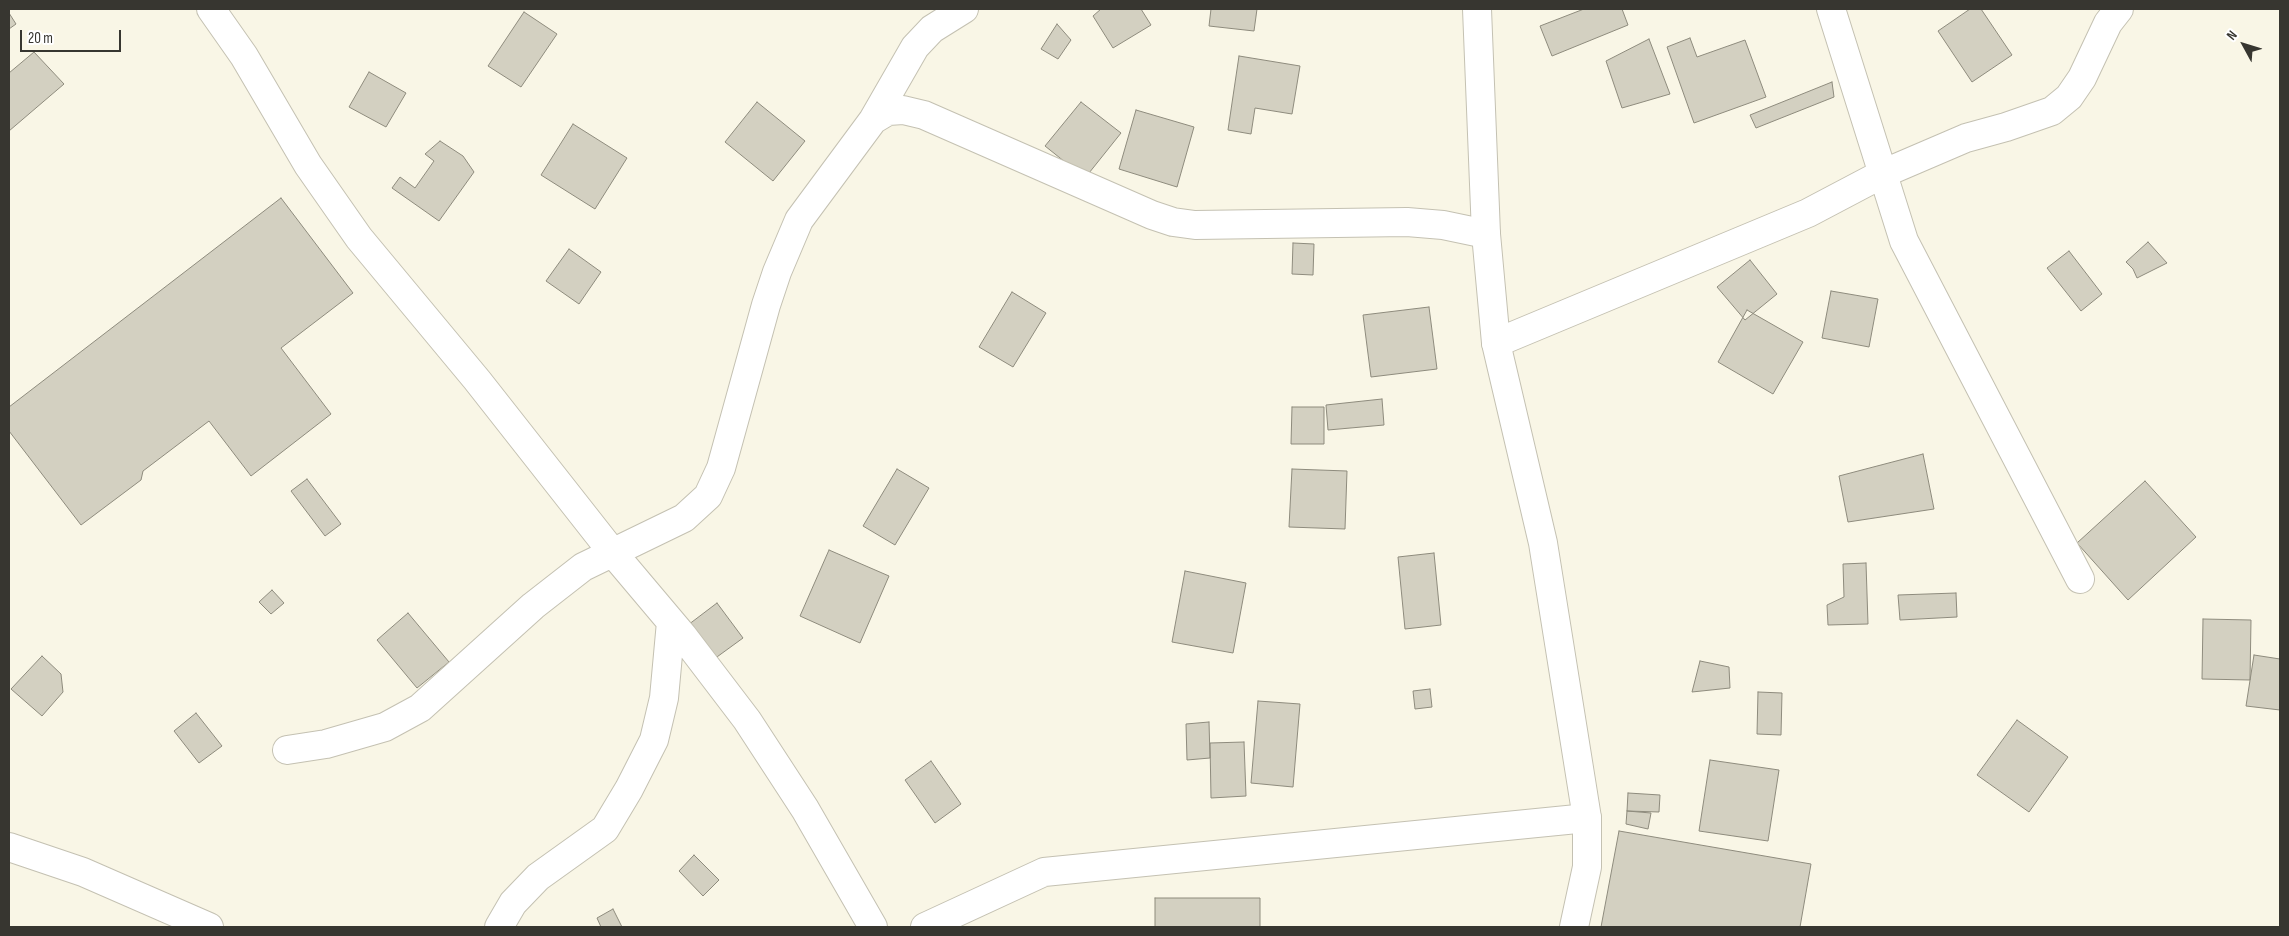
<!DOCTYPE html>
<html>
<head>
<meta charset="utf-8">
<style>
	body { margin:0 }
	#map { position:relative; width:2289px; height:936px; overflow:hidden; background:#f9f6e6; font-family:"Sofia Sans Condensed",sans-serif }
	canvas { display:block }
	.frame { position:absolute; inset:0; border:10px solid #373630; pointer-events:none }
	.north { position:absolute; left:2219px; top:20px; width:50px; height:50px; -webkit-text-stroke:4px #fff; paint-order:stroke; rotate:309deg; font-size:14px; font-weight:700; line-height:20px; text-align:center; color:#373630 }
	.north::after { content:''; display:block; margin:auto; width:18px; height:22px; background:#373630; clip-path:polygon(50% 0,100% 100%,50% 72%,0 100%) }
	.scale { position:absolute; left:20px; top:30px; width:101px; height:22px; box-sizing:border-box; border:2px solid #373630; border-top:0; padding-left:6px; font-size:15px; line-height:18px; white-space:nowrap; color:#373630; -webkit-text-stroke:4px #fff; paint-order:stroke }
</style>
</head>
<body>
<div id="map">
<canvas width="2289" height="936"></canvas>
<div class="frame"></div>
<div class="north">N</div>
<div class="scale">20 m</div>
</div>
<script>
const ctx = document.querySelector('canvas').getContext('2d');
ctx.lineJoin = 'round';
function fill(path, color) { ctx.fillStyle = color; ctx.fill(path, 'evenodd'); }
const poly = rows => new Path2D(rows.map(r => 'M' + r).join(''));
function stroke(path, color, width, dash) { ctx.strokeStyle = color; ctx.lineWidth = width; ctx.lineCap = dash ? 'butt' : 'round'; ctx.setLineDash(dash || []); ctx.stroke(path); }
const building = poly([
	[1101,9,1141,9,1151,25,1113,48,1093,16,1101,9],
	[1211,9,1257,9,1254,31,1209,26,1211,9],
	[1584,9,1622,9,1628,25,1552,56,1540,26,1584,9],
	[1970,9,1981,9,2012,55,1972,82,1938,31,1970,9],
	[524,12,557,34,521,87,488,66,524,12],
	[9,13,16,24,9,29,9,13],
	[1057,24,1071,40,1058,59,1041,49,1057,24],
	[1690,38,1697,57,1745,40,1766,97,1694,123,1667,47,1690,38],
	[1649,39,1670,94,1622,108,1606,61,1649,39],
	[34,52,64,84,9,131,9,73,34,52],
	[1239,56,1300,66,1292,114,1255,108,1251,134,1228,130,1239,56],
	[369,72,406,93,386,127,349,107,369,72],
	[1832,82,1834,97,1756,128,1750,115,1832,82],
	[757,102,805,141,773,181,725,142,757,102],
	[1081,102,1121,133,1085,178,1045,146,1081,102],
	[1136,110,1194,127,1177,187,1119,169,1136,110],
	[573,124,627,158,595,209,541,175,573,124],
	[440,141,463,156,474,172,439,221,392,188,400,177,415,188,434,161,425,154,440,141],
	[281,198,353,293,281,348,331,414,251,476,209,421,143,471,141,480,81,525,9,431,9,407,281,198],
	[2148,242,2167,263,2137,278,2133,269,2126,262,2148,242],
	[1293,243,1314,244,1313,275,1292,274,1293,243],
	[569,249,601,272,579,304,546,281,569,249],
	[2069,251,2102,294,2081,311,2047,268,2069,251],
	[1750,260,1777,294,1745,320,1717,287,1750,260],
	[1831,291,1878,299,1869,347,1822,338,1831,291],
	[1012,292,1046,313,1013,367,979,347,1012,292],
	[1429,307,1437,369,1371,377,1363,315,1429,307],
	[1747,310,1803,342,1773,394,1718,362,1747,310],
	[1382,399,1384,425,1328,430,1326,405,1382,399],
	[1292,407,1324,407,1324,444,1291,444,1292,407],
	[1923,454,1934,509,1848,522,1839,476,1923,454],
	[897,469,929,488,895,545,863,526,897,469],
	[1292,469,1347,471,1345,529,1289,527,1292,469],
	[307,479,341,524,325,536,291,491,307,479],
	[2145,481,2196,537,2128,600,2077,543,2145,481],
	[829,550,889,576,860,643,800,616,829,550],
	[1434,553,1441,625,1405,629,1398,557,1434,553],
	[1866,563,1868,624,1828,625,1827,605,1844,597,1843,564,1866,563],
	[1185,571,1246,583,1233,653,1172,642,1185,571],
	[272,590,284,603,271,614,259,602,272,590],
	[1956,593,1957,617,1900,620,1898,595,1956,593],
	[717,603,743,638,710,662,684,628,717,603],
	[408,613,449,662,417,688,377,640,408,613],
	[2203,619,2251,620,2250,680,2202,679,2203,619],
	[2254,655,2280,659,2280,710,2246,706,2254,655],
	[42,656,61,674,63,692,42,716,11,689,42,656],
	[1700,661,1729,667,1730,688,1692,692,1700,661],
	[1430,689,1432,707,1415,709,1413,691,1430,689],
	[1758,692,1782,693,1781,735,1757,734,1758,692],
	[1258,701,1300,704,1293,787,1251,783,1258,701],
	[196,713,222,746,199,763,174,731,196,713],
	[2017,720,2068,757,2029,812,1977,775,2017,720],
	[1209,722,1210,758,1187,760,1186,724,1209,722],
	[1244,742,1246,796,1211,798,1210,743,1244,742],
	[1710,760,1779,770,1768,841,1699,831,1710,760],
	[931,761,961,804,935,823,905,780,931,761],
	[1628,793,1660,795,1659,812,1627,811,1628,793],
	[1627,811,1651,813,1648,829,1626,824,1627,811],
	[1619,831,1811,864,1800,927,1601,927,1619,831],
	[694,855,719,880,703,896,679,871,694,855],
	[1155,898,1260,898,1260,927,1155,927,1155,898],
	[613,909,622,927,601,927,597,918,613,909]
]);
fill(building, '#d3d0c1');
stroke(building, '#8e8b7d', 1);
const street = poly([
	[211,9,244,56,308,165,359,238,477,380,613,553,683,636,747,720,805,809,873,927],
	[1831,9,1904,241,2080,579],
	[873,120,888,111,903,110,924,115,1152,215,1173,222,1195,225,1407,222,1443,225,1486,234],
	[1496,343,1808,213,1882,174,1966,138,2006,127,2052,111,2069,97,2082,78,2108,23,2119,9],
	[287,750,326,744,385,727,420,708,533,606,583,567,684,518,708,496,721,468,766,305,777,272,799,220,873,120,915,47,932,29,964,9],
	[9,847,83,872,209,927],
	[499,927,513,903,538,877,605,829,629,789,654,740,664,698,671,622],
	[925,927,1044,872,1587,818]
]);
const secondary = poly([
	[1477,9,1486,234,1496,343,1543,543,1587,818,1587,867,1574,927]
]);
stroke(street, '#c4c1b2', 30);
stroke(secondary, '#c4c1b2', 30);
stroke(street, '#fff', 28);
stroke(secondary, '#fff', 28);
</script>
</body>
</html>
